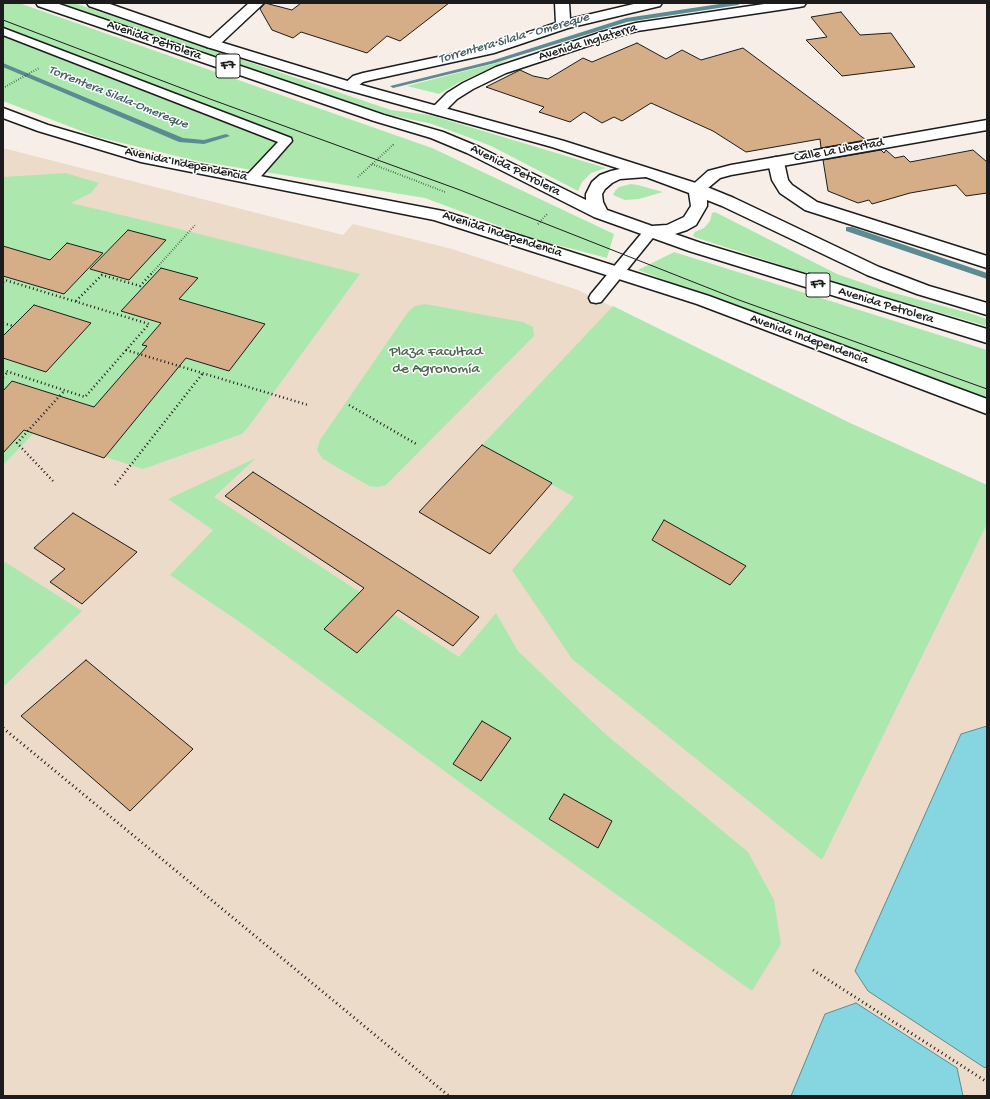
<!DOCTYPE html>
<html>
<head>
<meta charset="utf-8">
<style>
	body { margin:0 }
	#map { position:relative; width:990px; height:1099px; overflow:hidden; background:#f7efe7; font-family:"Gochi Hand",sans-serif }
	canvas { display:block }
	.frame { position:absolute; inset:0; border:4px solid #1c1c1c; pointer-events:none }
</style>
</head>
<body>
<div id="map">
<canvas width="990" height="1099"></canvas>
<div class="frame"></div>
</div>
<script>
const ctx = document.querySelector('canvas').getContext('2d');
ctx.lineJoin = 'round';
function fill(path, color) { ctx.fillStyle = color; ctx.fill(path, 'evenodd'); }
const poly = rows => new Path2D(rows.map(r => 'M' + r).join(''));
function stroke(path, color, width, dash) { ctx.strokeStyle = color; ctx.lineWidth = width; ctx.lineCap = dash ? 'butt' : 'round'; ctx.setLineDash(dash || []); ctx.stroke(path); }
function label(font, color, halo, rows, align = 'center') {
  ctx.font = font + ' "Gochi Hand",sans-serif'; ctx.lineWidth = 3; ctx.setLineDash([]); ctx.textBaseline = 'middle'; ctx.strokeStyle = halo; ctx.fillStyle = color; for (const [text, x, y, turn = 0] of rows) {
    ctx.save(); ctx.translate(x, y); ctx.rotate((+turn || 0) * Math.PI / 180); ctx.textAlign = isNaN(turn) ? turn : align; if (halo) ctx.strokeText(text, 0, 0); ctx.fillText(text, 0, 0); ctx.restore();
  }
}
fill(poly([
	[3,148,343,235,353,224,452,249,578,290,850,423,987,485,987,1096,3,1096]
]), '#eddbca');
fill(poly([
	[3,3,19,3,432,148,614,234,607,258,534,239,425,198,197,161,97,137,3,101],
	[60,3,74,3,391,110,430,115,606,168,591,173,582,182,578,191,491,146,465,136,432,124,390,115,286,81],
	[508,60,458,83,439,94,407,86],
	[66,173,99,183,91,193,71,203,151,222,360,274,249,426,242,434,143,469,33,434,3,465,3,177],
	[631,184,638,185,663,192,639,199,625,200,613,195,615,191,619,187],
	[715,212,837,274,883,290,972,314,987,319,987,326,843,285,694,237,693,235,695,232,704,228,710,221,712,213],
	[674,252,987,350,987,402,638,270],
	[425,304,523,322,533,327,534,336,386,485,378,487,369,486,323,459,317,450,320,440,408,312,415,306],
	[613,306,850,423,987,485,987,524,822,860,572,659,512,570,574,497,482,445],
	[256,458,214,497,459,657,496,613,518,651,603,732,748,852,774,900,781,944,752,991,491,805,247,627,170,575,213,530,168,499],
	[5,562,82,611,3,687,3,564]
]), '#ace8ae');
const water = poly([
	[987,726,987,1065,985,1068,868,991,855,971,961,734,987,726],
	[856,1003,957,1068,963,1096,791,1096,825,1014,856,1003]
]);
fill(water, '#86d6e2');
stroke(water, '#5c8c93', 1);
fill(poly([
	[726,3,741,3,738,5,627,22,495,63,393,88,390,86,491,61,626,18,726,3],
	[3,63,183,138,204,140,226,134,230,136,204,144,179,142,3,67,3,63],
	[846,227,852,227,987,273,987,279,846,231,846,227]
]), '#5c8c93');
const building = poly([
	[265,3,292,10,301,3,449,3,400,41,387,36,367,53,301,32,293,38,272,30,260,9,265,3],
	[841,12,860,35,891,33,915,67,842,76,806,40,827,37,811,17,841,12],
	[637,43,666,59,682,50,701,60,743,48,866,140,821,148,820,139,746,152,713,131,651,103,622,121,614,117,602,123,584,112,570,122,539,112,544,107,486,87,520,70,533,76,548,79,583,58,592,62,637,43],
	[881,150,884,153,886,150,895,158,904,156,910,162,973,150,987,162,987,193,966,196,956,185,910,193,872,204,869,200,858,203,828,191,823,160,881,150],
	[128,230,166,240,129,280,90,269,128,230],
	[67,243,103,253,64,294,3,276,3,246,50,260,67,243],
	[161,268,198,278,179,299,265,324,229,371,186,358,104,458,24,430,3,453,3,391,12,381,94,407,147,346,142,345,161,323,121,311,161,268],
	[34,305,91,323,46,372,3,358,3,336,34,305],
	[482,445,552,483,490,554,419,512,482,445],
	[253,472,479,617,453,646,398,610,357,653,324,629,364,588,225,496,253,472],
	[73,513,137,552,82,604,50,582,65,569,34,548,73,513],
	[664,520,746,566,730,585,652,540,664,520],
	[86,660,193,749,130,811,21,716,86,660],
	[482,721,511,738,481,781,453,764,482,721],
	[564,794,612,821,598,848,549,819,564,794]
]);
fill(building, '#d5ad87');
stroke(building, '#1c1c1c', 1);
const lane = poly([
	[3,28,291,138,292,141,256,182,246,182,244,179,246,176,278,142,3,35,3,28],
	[651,227,656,228,658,231,656,234,601,302,596,303,591,302,589,298,591,294,646,228,651,227]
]);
const street = poly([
	[249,3,264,3,217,47,212,48,207,47,205,44,207,41,249,3],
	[555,3,569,3,570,19,638,3,662,3,660,6,568,28,494,53,371,80,363,82,354,89,349,90,344,89,342,86,353,76,363,73,485,47,556,23,555,3],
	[771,3,806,3,804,6,799,7,637,31,612,38,506,73,473,89,457,99,443,113,438,115,433,113,430,110,447,93,463,83,496,67,602,32,636,23,771,3],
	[3,108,48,125,150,155,443,211,709,296,987,399,987,414,697,304,434,220,141,162,38,131,3,118,3,108],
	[776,157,782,159,784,162,788,180,792,185,817,202,987,256,987,268,805,210,780,193,772,180,768,162,770,159,776,157]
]);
const secondary = poly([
	[987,120,987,130,731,175,720,178,702,193,696,194,690,193,688,189,708,171,731,165,987,120]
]);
const highway = poly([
	[36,3,56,3,384,115,443,132,479,147,586,200,586,194,592,182,600,175,611,171,620,169,552,147,344,89,207,47,89,6,87,3,107,3,217,41,354,83,564,141,702,185,734,198,879,267,929,286,987,303,987,315,917,294,867,275,722,206,707,200,707,206,696,225,687,230,675,234,701,243,987,329,987,343,689,251,594,217,467,153,431,138,374,121,38,6,36,3],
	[646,177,689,193,691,206,684,217,667,225,652,226,607,210,603,202,602,194,605,189,612,183,620,179,646,177]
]);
stroke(lane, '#1c1c1c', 3);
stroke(street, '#1c1c1c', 3);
stroke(secondary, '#1c1c1c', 3);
stroke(highway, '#1c1c1c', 3);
stroke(poly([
	[3,88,39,68],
	[372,164,445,192],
	[358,177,394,144],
	[538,224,548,213],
	[151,274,196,224]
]), '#1c1c1c', 2, [0.5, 2]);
stroke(poly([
	[3,282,5,280,149,324,85,397,3,370],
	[76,301,102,275,140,286,152,273],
	[3,323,13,326],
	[126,350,308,405],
	[3,377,8,372],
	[349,405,418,445],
	[53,481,17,443,65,390],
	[115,485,203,373]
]), '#1c1c1c', 2.5, [1, 3]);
stroke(poly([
	[3,728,449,1096],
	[813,970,987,1082]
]), '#1c1c1c', 3, [1, 3.5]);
fill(lane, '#fff');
fill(street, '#fff');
fill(secondary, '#fff');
fill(highway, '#fff');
stroke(poly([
	[3,20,210,99,460,190,739,300,987,389]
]), '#1c1c1c', 1);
label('italic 13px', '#415d61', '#fff', [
	["Torrentera Silala - Omereque",514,39,-16],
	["Torrentera Silala-Omereque",118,98,22]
]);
label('13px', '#1c1c1c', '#fff', [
	["Avenida Petrolera",154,41,19],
	["Avenida Inglaterra",588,43,-17],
	["Calle La Libertad",839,151,-10],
	["Avenida Independencia",186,165,12],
	["Avenida Petrolera",515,171,27],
	["Avenida Independencia",502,235,18],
	["Avenida Petrolera",886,306,17],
	["Avenida Independencia",809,340,20]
]);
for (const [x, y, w] of [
	[228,66,24],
	[818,285,24]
]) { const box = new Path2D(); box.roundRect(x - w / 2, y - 12, w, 24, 3); ctx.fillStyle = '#fff'; ctx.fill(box); stroke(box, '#1c1c1c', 1); }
label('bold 14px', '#1c1c1c', null, [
	["F7",228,66],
	["F7",818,285]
]);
label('15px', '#4e634f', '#fff', [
	["Plaza Facultad",436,353],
	["de Agronomía",436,370]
]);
</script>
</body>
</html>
